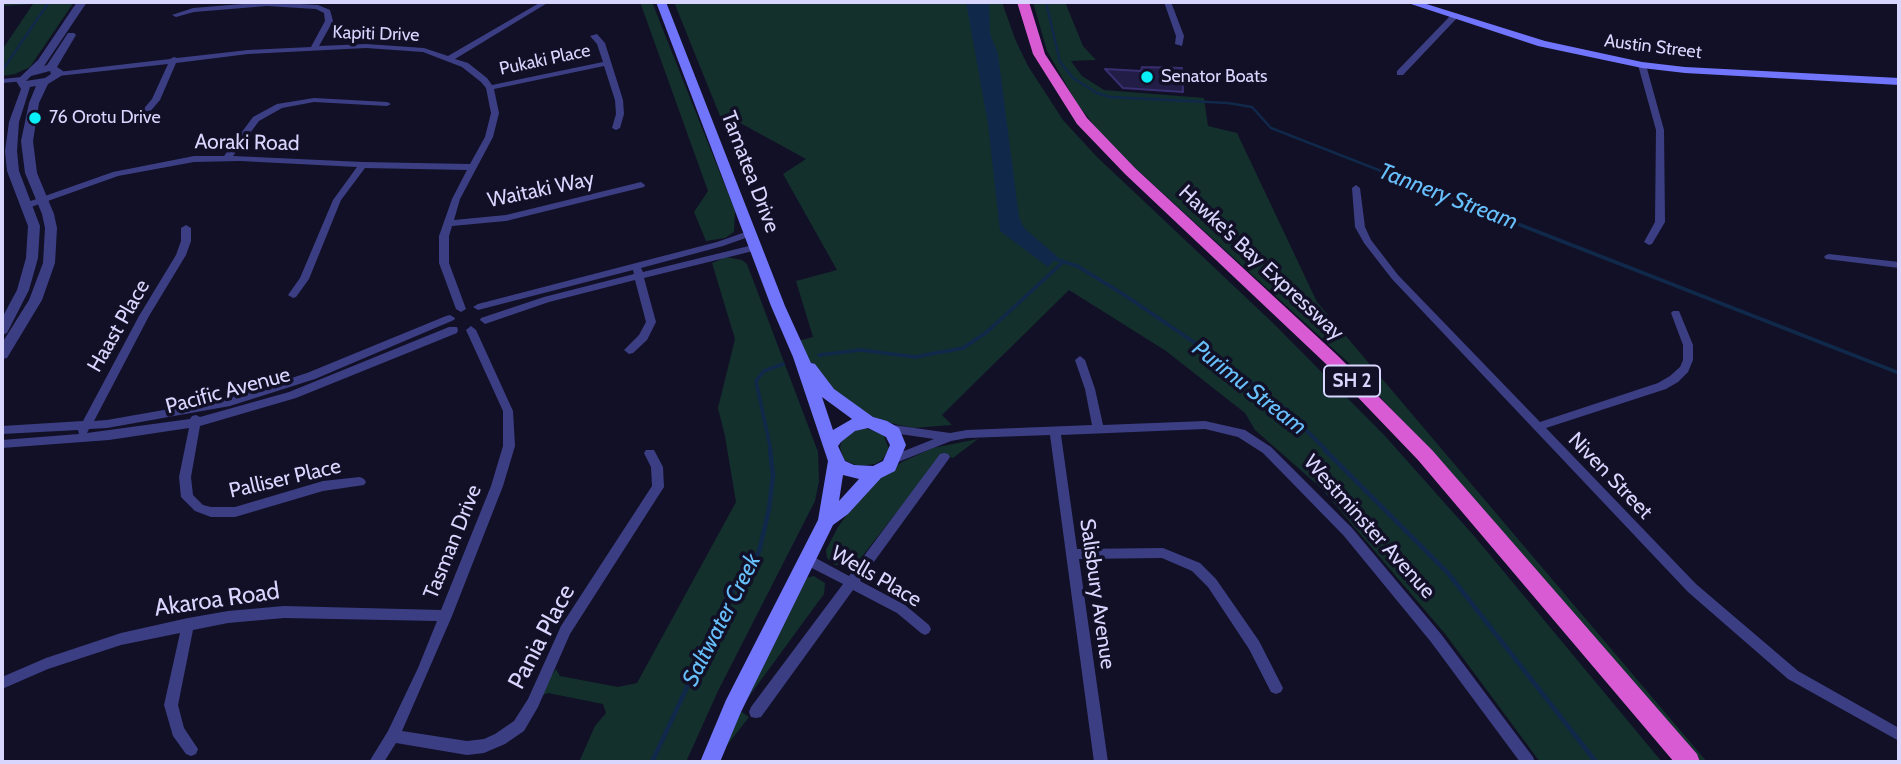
<!DOCTYPE html>
<html>
<head>
<meta charset="utf-8">
<style>
	body { margin:0 }
	#map { position:relative; width:1901px; height:764px; overflow:hidden; background:#121026; font-family:Cabin,sans-serif }
	canvas { display:block }
	.frame { position:absolute; inset:0; border:4px solid #d8d6fe; pointer-events:none }
</style>
</head>
<body>
<div id="map">
<canvas width="1901" height="764"></canvas>
<div class="frame"></div>
</div>
<script>
const ctx = document.querySelector('canvas').getContext('2d');
ctx.lineJoin = 'round';
function fill(path, color) { ctx.fillStyle = color; ctx.fill(path, 'evenodd'); }
const poly = rows => new Path2D(rows.map(r => 'M' + r).join(''));
function stroke(path, color, width, dash) { ctx.strokeStyle = color; ctx.lineWidth = width; ctx.lineCap = dash ? 'butt' : 'round'; ctx.setLineDash(dash || []); ctx.stroke(path); }
function label(font, color, halo, rows, align = 'center') {
  ctx.font = font + ' Cabin,sans-serif'; ctx.lineWidth = 7; ctx.setLineDash([]); ctx.textBaseline = 'middle'; ctx.strokeStyle = halo; ctx.fillStyle = color; for (const [text, x, y, turn = 0] of rows) {
    ctx.save(); ctx.translate(x, y); ctx.rotate((+turn || 0) * Math.PI / 180); ctx.textAlign = isNaN(turn) ? turn : align; if (halo) ctx.strokeText(text, 0, 0); ctx.fillText(text, 0, 0); ctx.restore();
  }
}
fill(poly([
	[2,2,74,2,30,67,15,74,2,76,2,50,33,4,2,6],
	[640,2,652,2,735,211,734,232,725,238,706,241,694,212,708,191],
	[674,2,1002,2,1015,39,1028,66,1063,120,1097,157,1273,323,1385,436,1475,537,1662,762,1540,762,1446,635,1321,488,1255,430,1245,413,1166,351,1069,290,942,415,952,425,913,428,882,421,856,411,812,372,798,341,813,337,796,281,837,270,783,174,806,159,733,119,722,121],
	[1033,2,1065,2,1083,46,1096,60,1071,61,1082,76,1104,90,1204,98,1208,126,1237,133,1317,302,1707,762,1699,762,1483,509,1350,364,1132,165,1097,129,1076,102,1047,51],
	[726,257,742,260,747,264,818,452,819,481,815,501,718,691,686,762,579,762,595,726,606,713,603,704,548,693,536,698,556,669,560,676,618,687,637,683,736,502,725,436,718,408,735,339,712,263],
	[865,428,883,434,889,449,882,460,875,464,858,466,844,460,840,447,842,441,852,431],
	[978,439,953,458,942,454,857,563,847,566,835,565,827,558,826,550,838,527,858,499,876,481,902,462,933,448],
	[814,576,825,583,824,594,739,710,749,717,714,762,719,736,806,578]
]), '#13302d');
fill(poly([
	[966,2,989,2,990,34,998,54,1019,217,1024,228,1058,257,1048,267,1000,231,988,124]
]), '#10294a');
stroke(poly([
	[1046,2,1060,62,1073,78,1097,93,1110,97,1228,103,1252,107,1271,128,1458,201],
	[2,71,49,2]
]), '#10294a', 2.5);
stroke(poly([
	[1454,199,1899,373],
	[1052,258,1077,266,1123,294,1242,375,1284,408,1327,451],
	[819,355,861,350,915,357,963,348,987,332,1063,262],
	[771,451,756,381,764,371,783,364]
]), '#10294a', 3.5);
stroke(poly([
	[1325,450,1448,573,1596,762],
	[652,762,733,589,759,552,769,509,773,475,770,450]
]), '#10294a', 4.5);
const building = poly([
	[1142,67,1182,68,1183,92,1123,88,1105,69,1141,71,1142,67]
]);
fill(building, '#221d47');
stroke(building, '#382f72', 2);
fill(poly([
	[267,2,318,5,330,10,333,21,319,46,366,44,424,48,448,56,541,2,549,2,455,59,468,63,487,78,492,85,603,62,597,44,590,36,597,34,605,43,623,100,624,114,620,128,616,130,612,128,616,114,615,100,604,66,494,89,499,113,493,137,460,199,454,220,506,215,641,182,645,185,644,187,506,221,452,226,449,236,449,263,466,309,461,312,456,309,439,263,439,236,452,199,467,170,365,168,341,200,309,279,296,297,293,298,288,295,300,278,333,200,357,167,240,161,194,162,118,176,31,207,25,207,25,203,113,172,194,156,224,156,253,117,277,104,314,98,387,102,391,104,387,106,314,102,282,108,259,121,233,156,363,162,470,164,485,137,491,113,486,88,481,82,462,67,423,52,366,48,248,54,176,63,160,100,148,114,145,114,141,112,152,99,168,64,58,76,54,74,58,72,170,59,174,57,177,58,248,50,311,47,325,21,324,13,316,9,267,6,194,12,176,17,172,15,193,8,267,2],
	[1164,2,1171,2,1184,36,1182,46,1175,44,1176,36,1164,2],
	[1451,15,1458,17,1403,75,1397,75,1397,71,1451,15],
	[1639,63,1646,65,1664,130,1665,222,1652,244,1649,245,1644,242,1655,222,1656,130,1638,65,1639,63],
	[22,77,26,79,25,81,2,83,2,79,22,77],
	[1356,185,1360,188,1365,227,1371,240,1398,275,1540,422,1658,383,1670,376,1680,367,1683,360,1683,345,1671,313,1673,311,1679,311,1693,345,1693,360,1688,372,1678,382,1666,389,1546,428,1696,584,1798,671,1899,728,1899,741,1788,679,1688,592,1392,279,1364,243,1355,227,1352,188,1356,185],
	[186,225,191,228,191,241,186,255,149,316,94,421,107,420,226,399,307,373,446,316,450,315,455,318,454,320,315,379,230,406,107,428,89,429,87,433,190,419,192,416,196,415,200,417,289,392,449,327,457,327,458,330,457,333,296,398,200,426,191,477,193,495,203,505,211,507,235,507,323,481,360,477,364,479,366,482,364,485,323,491,235,517,211,517,195,511,181,497,179,477,189,428,109,440,2,448,2,440,79,434,78,430,2,434,2,426,83,421,139,316,176,255,181,241,181,228,186,225],
	[751,230,756,233,754,235,723,246,641,268,643,272,757,244,762,247,757,250,644,278,656,322,647,340,633,353,629,354,624,350,639,335,646,322,635,280,549,302,485,324,480,320,481,318,544,297,634,274,633,270,478,310,473,307,478,304,717,242,751,230],
	[1829,254,1899,262,1899,268,1826,259,1824,257,1826,255,1829,254],
	[471,326,476,330,513,411,515,446,503,486,452,616,402,731,467,741,484,739,495,734,514,721,528,699,561,626,652,486,651,467,644,453,646,450,654,450,663,467,664,487,662,490,570,634,538,707,524,731,505,744,484,753,467,755,396,743,384,762,369,762,388,731,418,668,437,621,284,618,228,623,193,630,178,705,184,728,198,749,196,754,191,756,186,754,173,736,164,705,180,633,121,645,48,669,2,689,2,677,46,658,121,633,188,618,228,611,284,606,441,610,491,486,503,446,503,411,466,330,471,326],
	[1080,356,1085,360,1095,389,1103,425,1205,421,1245,430,1271,447,1352,528,1441,634,1533,757,1535,762,1520,762,1431,642,1344,536,1263,453,1238,437,1205,429,1061,435,1077,549,1163,548,1200,563,1216,579,1259,641,1283,688,1281,692,1276,694,1271,692,1249,649,1208,587,1192,571,1162,558,1079,559,1108,762,1094,762,1050,435,967,438,951,441,893,464,889,463,887,460,889,457,934,439,886,432,882,431,881,428,882,425,886,424,950,433,967,430,1092,425,1085,389,1075,360,1080,356],
	[944,453,948,454,950,457,948,460,860,581,905,605,929,625,931,629,929,633,925,635,921,633,897,613,853,590,761,717,756,718,751,717,749,712,751,707,843,584,804,564,802,560,804,556,808,555,812,556,849,576,940,454,944,453]
]), '#3c3e84');
fill(poly([
	[77,2,87,2,44,66,47,65,68,33,74,33,76,35,57,67,63,71,61,76,48,84,39,103,33,141,37,173,54,214,57,228,55,263,42,300,7,358,2,359,2,343,29,300,43,263,45,228,42,214,25,173,21,141,29,103,36,86,30,87,19,122,17,151,19,171,40,226,38,258,29,290,7,333,2,335,2,318,17,290,26,258,28,226,7,171,5,151,9,122,21,89,16,81,38,60,77,2],
	[50,71,51,74,45,78,26,81,31,76,50,71]
]), '#3c3e84');
fill(poly([
	[656,2,666,2,785,306,811,363,815,364,834,389,873,417,887,421,899,428,906,445,895,471,881,478,848,514,833,525,741,712,720,762,700,762,726,700,818,520,828,461,793,357,771,306,656,2],
	[822,397,852,419,833,430,822,397],
	[868,428,886,437,890,445,883,461,873,466,854,465,845,461,838,446,841,442,855,431,868,428],
	[843,475,859,479,839,501,843,475],
	[1405,2,1420,2,1545,41,1642,62,1685,67,1899,78,1899,85,1685,73,1642,68,1538,46,1405,2]
]), '#7075fb');
fill(poly([
	[1017,2,1029,2,1045,54,1087,118,1135,168,1337,355,1432,450,1697,754,1700,762,1674,762,1418,460,1325,363,1125,174,1077,124,1033,54,1017,2]
]), '#d95bd4');
for (const [x, y, r, color] of [
	[1147,77,7,"#08eff8"],
	[35,118,7,"#08eff8"]
]) { const dot = new Path2D(); dot.arc(x, y, r, 0, 2 * Math.PI); ctx.fillStyle = color; ctx.fill(dot); stroke(dot, '#121026', 2.5); }
label('18px', '#d8d6fe', '#121026', [
	["Kapiti Drive",376,34,2],
	["Austin Street",1653,47,7],
	["Pukaki Place",545,60,-12]
]);
label('18px', '#d8d6fe', '#121026', [
	["Senator Boats",1161,77],
	["76 Orotu Drive",49,118]
], 'left');
for (const [x, y, w] of [
	[1352,381,56]
]) { const box = new Path2D(); box.roundRect(x - w / 2, y - 15.5, w, 31, 5); ctx.fillStyle = '#121026'; ctx.fill(box); stroke(box, '#d8d6fe', 2); }
label('bold 19px', '#d8d6fe', null, [
	["SH 2",1352,381]
]);
label('21px', '#d8d6fe', '#121026', [
	["Aoraki Road",247,143,1],
	["Tamatea Drive",750,172,69],
	["Waitaki Way",541,190,-12],
	["Hawke's Bay Expressway",1261,263,43],
	["Haast Place",119,326,-60],
	["Pacific Avenue",228,391,-15],
	["Niven Street",1610,476,46],
	["Palliser Place",285,479,-13],
	["Westminster Avenue",1369,527,48],
	["Tasman Drive",453,542,-68],
	["Wells Place",876,577,30],
	["Salisbury Avenue",1097,594,82]
]);
label('italic 23px', '#67bffb', '#121026', [
	["Tannery Stream",1448,197,21],
	["Purimu Stream",1249,388,38],
	["Saltwater Creek",722,620,-63]
]);
label('24px', '#d8d6fe', '#121026', [
	["Akaroa Road",217,600,-8],
	["Pania Place",542,637,-62]
]);
</script>
</body>
</html>
